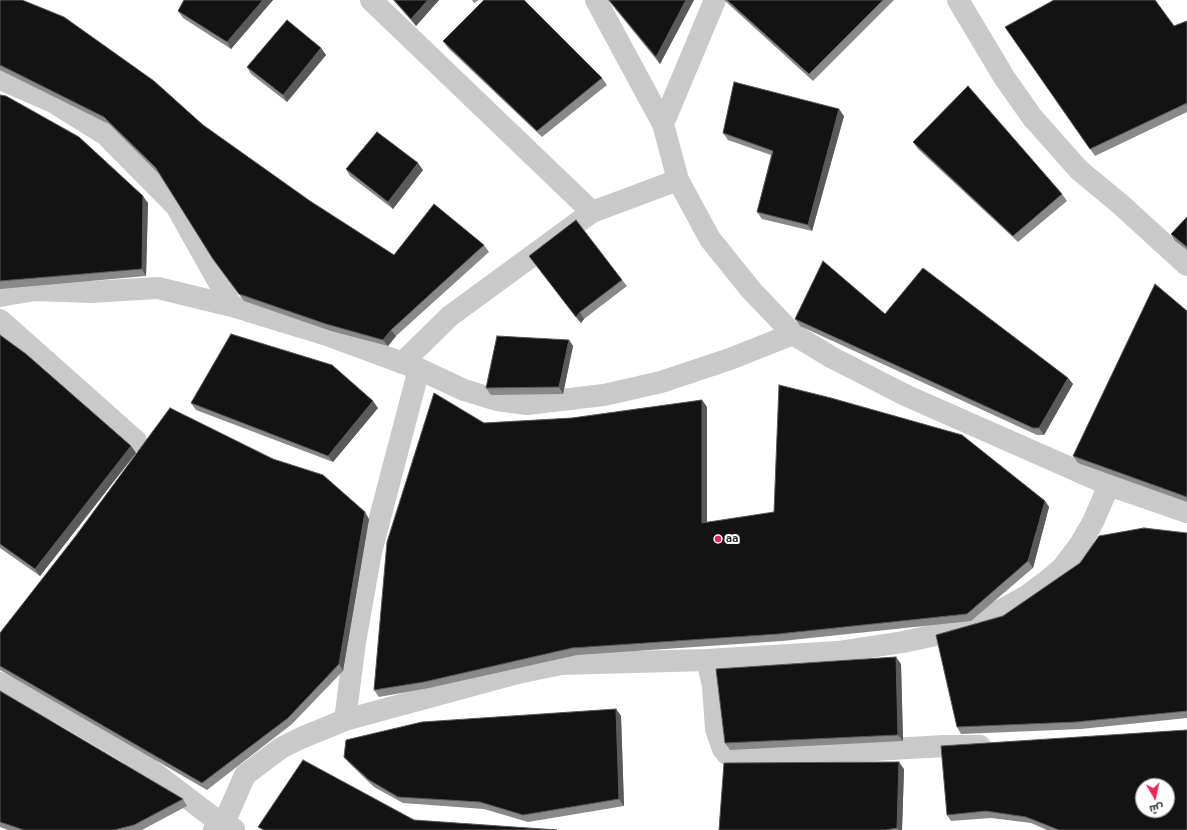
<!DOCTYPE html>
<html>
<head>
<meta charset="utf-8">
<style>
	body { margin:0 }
	#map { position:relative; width:1187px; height:830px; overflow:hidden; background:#fff; font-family:Montserrat,Cairo,sans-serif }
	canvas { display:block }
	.north { position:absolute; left:1135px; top:778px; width:40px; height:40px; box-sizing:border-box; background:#fff; border:1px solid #ababab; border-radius:50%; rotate:171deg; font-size:11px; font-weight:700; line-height:16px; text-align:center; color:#2c2c2c }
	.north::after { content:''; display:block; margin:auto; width:14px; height:18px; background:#ea2654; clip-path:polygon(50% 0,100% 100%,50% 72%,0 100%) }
</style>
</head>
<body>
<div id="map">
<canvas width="1187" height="830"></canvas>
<div class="north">ش</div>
</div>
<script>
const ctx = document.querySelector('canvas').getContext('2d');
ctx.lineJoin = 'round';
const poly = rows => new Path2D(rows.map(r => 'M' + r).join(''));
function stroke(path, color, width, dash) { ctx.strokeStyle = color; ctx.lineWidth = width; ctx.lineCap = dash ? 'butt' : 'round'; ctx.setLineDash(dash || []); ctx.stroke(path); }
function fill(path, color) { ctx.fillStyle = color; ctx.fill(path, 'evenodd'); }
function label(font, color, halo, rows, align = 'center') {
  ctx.font = font + ' Montserrat,sans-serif'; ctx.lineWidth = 4; ctx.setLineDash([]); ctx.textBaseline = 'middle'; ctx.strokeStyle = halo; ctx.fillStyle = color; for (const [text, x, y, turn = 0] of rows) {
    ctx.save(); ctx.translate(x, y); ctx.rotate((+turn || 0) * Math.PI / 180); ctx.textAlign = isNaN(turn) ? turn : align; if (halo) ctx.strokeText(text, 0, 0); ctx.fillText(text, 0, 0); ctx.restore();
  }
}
stroke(poly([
	[371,0,592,212],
	[596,0,663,124,678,180,710,239,751,290,793,334,831,357,905,395,1109,485,1187,512],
	[958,0,1004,77,1032,117,1079,170,1119,203,1187,265],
	[0,79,53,102,106,135,176,206,232,306],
	[663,124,715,0],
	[0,296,35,290,91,292,158,288,232,306,327,335,419,369,464,390,497,400,527,404,604,395,661,382,730,359,793,334],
	[0,320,136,441],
	[402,363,450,316,592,212,678,180],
	[707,660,713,686,716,729,723,749,727,754,732,756,748,757,945,746,980,746],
	[0,683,64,715,127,752,223,825,234,829],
	[345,720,355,642,371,552,419,369],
	[214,830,223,825,245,775,281,748,301,738,345,720,518,673,561,664,707,660,838,652,903,642,940,634,985,619,1025,597,1048,580,1063,567,1079,546,1093,522,1109,485]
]), '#c9c9c9', 22);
fill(poly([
	[0,0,203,125,310,201,394,255,484,245,489,252,396,336,388,346,331,331,244,301,213,259,159,174,109,124,0,70],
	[184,0,273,0,231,49,183,18,178,11],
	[393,0,439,0,416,26],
	[472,0,479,0,474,3],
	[608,0,694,0,660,64],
	[724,0,894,0,813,81],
	[1187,21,1187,112,1095,156,1005,27,1174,26],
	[443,41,602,78,607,85,542,137,448,48],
	[321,48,326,55,287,102,251,74,247,67],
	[0,95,148,203,146,276,0,289],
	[844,116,812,231,762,219,757,212,771,155,728,140,723,133],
	[913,142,1062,194,1067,201,1018,242,918,149],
	[346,169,423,170,393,209,350,176],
	[1187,217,1187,250,1175,241,1171,234],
	[529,256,622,280,627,286,584,319,581,323],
	[1187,311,1187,502,1078,463,1073,456],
	[885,314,1068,378,1073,384,1044,435,1037,435,800,326,795,319],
	[0,335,131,446,136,453,40,576,0,548],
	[569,340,573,346,563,394,491,395,486,388],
	[702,400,707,407,707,522,1045,501,1049,507,1033,568,971,621,782,641,577,655,429,688,379,697,374,690,484,423,572,418],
	[191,403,378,408,333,462,196,410],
	[369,519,343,671,292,724,207,790,0,670,0,633,75,537],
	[1187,533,1187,718,1081,729,961,734,957,727,1003,616],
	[901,664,903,741,730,750,725,743],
	[0,691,183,799,187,806,142,830,8,830,0,827],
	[616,709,621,716,624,806,528,822,484,809,403,803,374,787,349,763,344,757],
	[1187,730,1187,830,1047,830,1031,823,991,818,951,821,947,815],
	[904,769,902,830,719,830]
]), '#898989');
fill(poly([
	[263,0,273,0,231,49,227,42],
	[428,0,439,0,416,26,411,19],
	[686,0,694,0,660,64,656,57],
	[321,48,326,55,287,102,283,95],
	[839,109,844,116,812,231,808,225],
	[418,163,423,170,393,209,388,202],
	[143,196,148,203,146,276,142,269],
	[580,312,584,319,581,323,576,317],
	[391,330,396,336,388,346,383,340],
	[569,340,573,346,563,394,559,387],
	[1068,378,1073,384,1044,435,1039,428],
	[702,400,707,407,707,530,702,523],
	[373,401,378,408,333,462,328,456],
	[131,446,136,453,40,576,35,569],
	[1045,501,1049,507,1033,568,1028,561],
	[365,512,369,519,343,671,339,664],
	[896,657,901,664,903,741,898,735],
	[616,709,621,716,624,806,619,799],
	[899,762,904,769,902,830,899,830,897,828]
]), '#5a5a5a');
const building = poly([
	[0,0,22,0,64,17,154,81,203,125,310,201,394,255,434,204,484,245,391,330,383,340,326,324,239,294,213,259,156,168,104,117,0,65,0,0],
	[184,0,263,0,227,42,178,11,184,0],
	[394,0,428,0,411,19,394,0],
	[484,0,524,0,602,78,537,131,443,41,484,0],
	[609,0,686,0,656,57,609,0],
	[727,0,883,0,809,74,727,0],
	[1054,0,1155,0,1174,26,1187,21,1187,103,1090,149,1005,27,1054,0],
	[287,20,321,48,283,95,247,67,287,20],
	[734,82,839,109,808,225,757,212,773,151,723,133,734,82],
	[968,86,1062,194,1013,236,913,142,968,86],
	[0,95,6,96,79,137,143,196,142,269,0,281,0,95],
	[377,132,418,163,388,202,346,169,377,132],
	[1187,217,1187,247,1171,234,1187,217],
	[576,220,622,280,580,312,576,317,529,256,576,220],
	[823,261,885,314,923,268,1068,378,1039,428,1033,428,795,319,823,261],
	[1155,284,1187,311,1187,497,1073,456,1155,284],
	[231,334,332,365,373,401,328,456,191,403,231,334],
	[0,335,26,354,131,446,35,569,0,544,0,335],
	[497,336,569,340,559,387,486,388,497,336],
	[779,385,831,398,962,435,1045,501,1028,561,967,614,778,634,572,648,424,682,374,690,387,542,434,393,484,423,572,418,702,400,702,523,774,512,779,385],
	[170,408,273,459,323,475,365,512,339,664,288,718,202,783,0,666,0,633,75,537,170,408],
	[1144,528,1187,533,1187,711,1076,722,957,727,936,635,1003,616,1080,563,1099,536,1144,528],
	[896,657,898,735,725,743,716,669,896,657],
	[0,691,183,799,134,825,114,830,24,830,0,822,0,691],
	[616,709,619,799,523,815,480,802,398,797,369,780,344,757,346,740,422,722,616,709],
	[1187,730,1187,830,1059,830,1026,817,986,811,947,815,941,746,1187,730],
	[1143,786,1167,786,1167,810,1143,810,1143,786],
	[303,760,414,820,557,830,264,830,258,827,303,760],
	[899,762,897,828,885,830,719,830,724,763,899,762]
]);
fill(building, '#131313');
stroke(building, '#5a5a5a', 1);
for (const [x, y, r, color] of [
	[718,539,4,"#ea2654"]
]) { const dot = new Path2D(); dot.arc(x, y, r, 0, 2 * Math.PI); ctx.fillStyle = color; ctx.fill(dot); stroke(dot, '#fff', 1.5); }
label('bold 10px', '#2c2c2c', '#fff', [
	["aa",726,539]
], 'left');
</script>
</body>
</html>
